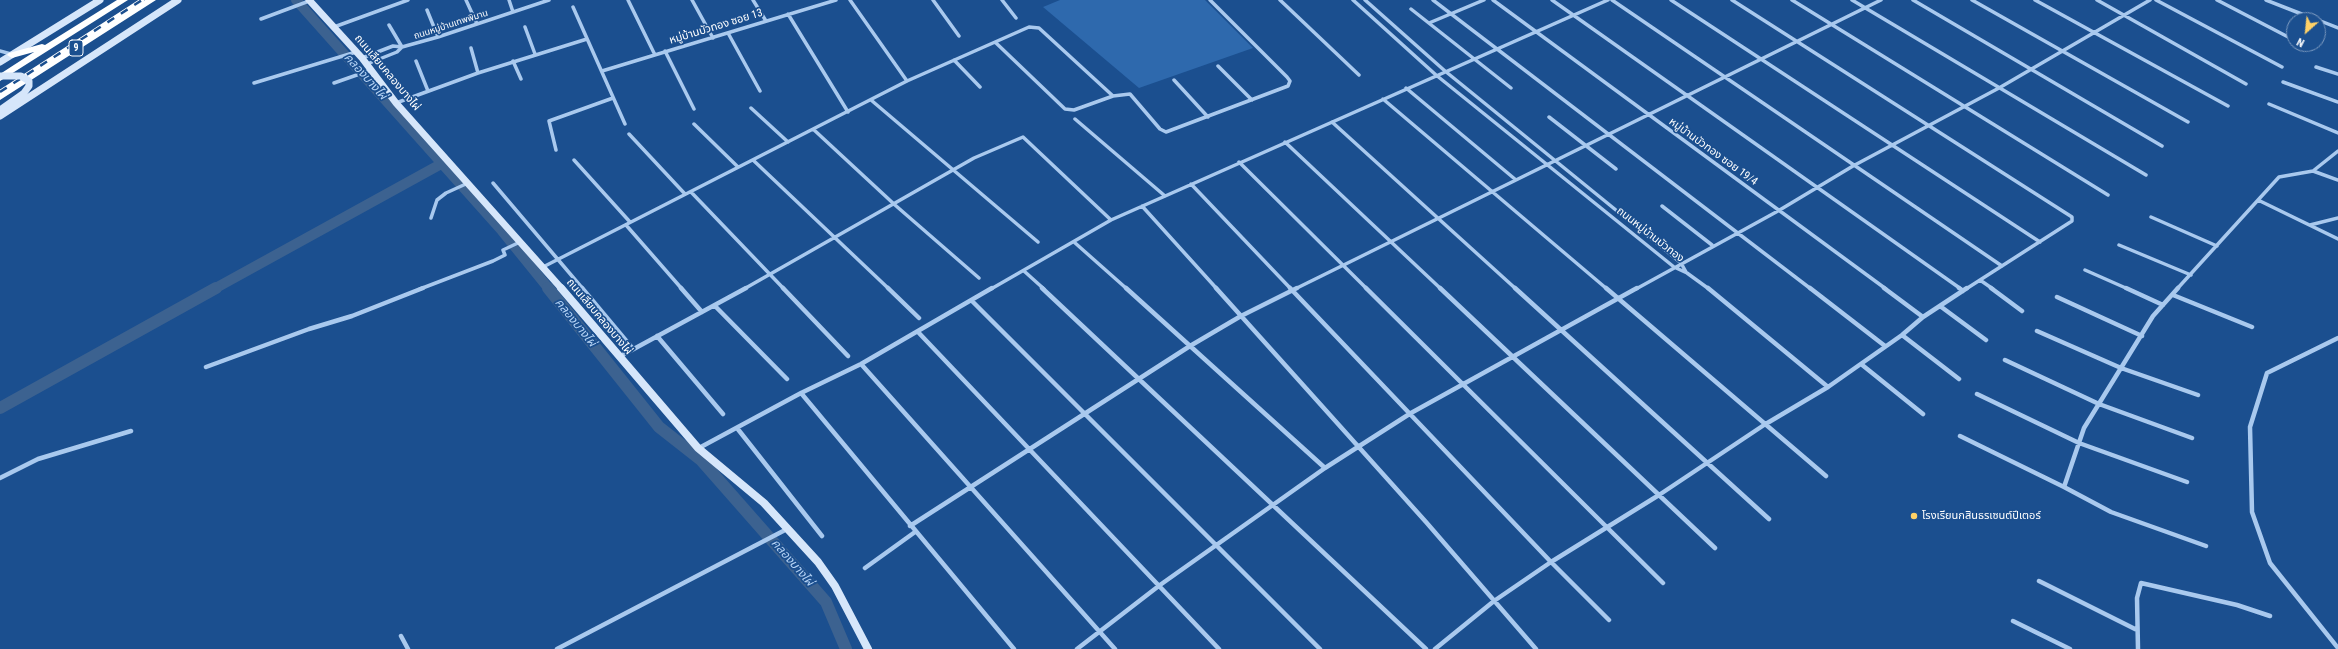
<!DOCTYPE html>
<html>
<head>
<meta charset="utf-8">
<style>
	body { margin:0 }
	#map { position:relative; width:2338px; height:649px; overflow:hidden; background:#1b4f8f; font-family:"Roboto Condensed",sans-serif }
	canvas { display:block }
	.north { position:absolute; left:2286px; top:12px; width:40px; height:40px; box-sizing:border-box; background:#1b4f8f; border:1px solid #7695bc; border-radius:50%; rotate:207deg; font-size:11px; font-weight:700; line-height:16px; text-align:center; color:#fff }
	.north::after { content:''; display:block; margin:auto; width:14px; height:18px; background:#ffd166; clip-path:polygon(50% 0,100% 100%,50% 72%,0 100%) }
</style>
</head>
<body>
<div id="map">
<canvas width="2338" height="649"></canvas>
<div class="north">N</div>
</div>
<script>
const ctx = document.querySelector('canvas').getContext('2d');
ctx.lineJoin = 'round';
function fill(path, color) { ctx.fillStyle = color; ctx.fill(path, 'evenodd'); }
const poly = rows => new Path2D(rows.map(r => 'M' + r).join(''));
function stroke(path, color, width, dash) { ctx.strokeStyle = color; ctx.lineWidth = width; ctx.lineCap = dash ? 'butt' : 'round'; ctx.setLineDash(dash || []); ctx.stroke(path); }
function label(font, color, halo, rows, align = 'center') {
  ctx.font = font + ' "Roboto Condensed","Noto Sans Thai",sans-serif'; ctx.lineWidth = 3.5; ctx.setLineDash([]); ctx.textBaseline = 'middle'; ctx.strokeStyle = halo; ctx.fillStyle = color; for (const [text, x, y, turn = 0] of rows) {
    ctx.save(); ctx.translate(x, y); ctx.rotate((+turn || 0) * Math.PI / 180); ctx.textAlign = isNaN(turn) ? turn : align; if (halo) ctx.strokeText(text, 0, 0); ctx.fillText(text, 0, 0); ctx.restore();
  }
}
fill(poly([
	[1060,0,1205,0,1253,48,1139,88,1043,7]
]), '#2e69ad');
stroke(poly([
	[296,0,502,231,549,289],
	[214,289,441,164]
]), '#3c6290', 10);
stroke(poly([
	[548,288,659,427,701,460,826,602,846,649],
	[0,408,216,288]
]), '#3c6290', 12);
stroke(poly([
	[466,0,477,24],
	[509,0,513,12],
	[628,0,655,55],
	[692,0,713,38],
	[753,0,766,21],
	[850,0,907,81],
	[933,0,959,36],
	[1002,0,1016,18],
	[1280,0,1359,75],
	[1353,0,1436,75,1674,267,1687,273,1709,289],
	[1365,0,1445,71,1681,263,1686,272],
	[1433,0,1811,289],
	[1493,0,1886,289],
	[1552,0,1961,289],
	[1612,0,2002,266],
	[1671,0,2040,242],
	[1732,0,2072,217,2072,221,1966,289],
	[1792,0,2108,195],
	[1852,0,2146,175],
	[1913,0,2162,146],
	[1972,0,2188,122],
	[2035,0,2228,106],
	[2097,0,2246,84],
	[2156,0,2282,67],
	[2217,0,2294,40],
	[2266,0,2317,20],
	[573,7,625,124],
	[1411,9,1511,88],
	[427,10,438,37],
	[788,14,848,112],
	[261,19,309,1],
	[2318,20,2338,28],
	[1429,23,1484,0],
	[389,25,402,47],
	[334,27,408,0],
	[525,27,535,54],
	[728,33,760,91],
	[995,42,1065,109,1074,110,1113,96],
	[2302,44,2312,49],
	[471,48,478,73],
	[0,51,11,54],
	[665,51,694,109],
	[362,58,393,46,402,47,438,37,549,0],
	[954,60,980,87],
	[416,61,428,91],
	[513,61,521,79],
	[367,64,397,52,402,47],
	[1218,66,1252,100],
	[2316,67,2338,74],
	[602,71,836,0],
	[1174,80,1208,117],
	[2283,82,2338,102],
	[254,83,356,52],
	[334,83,371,70],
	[1406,88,1516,180],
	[1383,99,1607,289],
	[871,100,1038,242],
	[396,103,478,73,587,39],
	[2269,104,2338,133],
	[751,108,788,142],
	[1549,117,1616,169],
	[1075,119,1165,196],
	[1332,122,1516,289],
	[694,124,738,167],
	[813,129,895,205,979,278],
	[629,134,685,194],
	[1285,142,1441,289],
	[556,150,549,121,613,98],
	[574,160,630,222],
	[753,160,889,289],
	[1239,162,1367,289],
	[2313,171,2338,180],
	[493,183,583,289],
	[1191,184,1291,289],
	[691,192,784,289],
	[2258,200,2338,239],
	[1142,206,1217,289],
	[1662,206,1712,245],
	[2151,217,2217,246],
	[431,218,437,200,446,193,468,183],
	[626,225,682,289],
	[2310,225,2338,218],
	[1074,242,1127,289],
	[2119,245,2191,275],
	[543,267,907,81,1029,27,1039,28,1113,96,1130,94,1160,129,1166,132,1288,86,1290,81,1287,77,1210,0],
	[2085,270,2128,289],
	[1024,271,1044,289],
	[1980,280,1993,289],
	[420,289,493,261,505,255,503,250,520,242],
	[744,289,974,158,1023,137,1111,220],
	[991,289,1111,220,1608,0],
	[1295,289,1881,0],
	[1636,289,1778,211,1853,166,1999,88,2150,0],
	[2177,289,2279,177,2313,171,2338,151]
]), '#a9c9ee', 3.5);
stroke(poly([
	[582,288,633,349],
	[681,288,702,312],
	[783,288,848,356],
	[888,288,919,318],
	[1042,288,1426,649],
	[1126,288,1325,468],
	[1216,288,1426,522,1536,649],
	[1290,288,1551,562,1609,620],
	[1366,288,1663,583],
	[1440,288,1715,548],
	[1515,288,1769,519],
	[1606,288,1826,476],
	[1708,288,1828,387],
	[1810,288,1885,346],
	[1884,288,1923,317],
	[1959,288,1963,291],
	[1991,288,2022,311],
	[2126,288,2163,305],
	[2178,288,2153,316,2084,428,2064,487,2111,512,2206,546],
	[2173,295,2252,327],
	[2057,297,2142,336],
	[972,301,1320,649],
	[715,306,787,379],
	[1940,306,1986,340],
	[2037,331,2121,368,2198,395],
	[918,332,1219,649],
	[1902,335,1959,379],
	[657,336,723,414],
	[2338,338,2267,373,2250,427,2252,512,2270,563,2338,648],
	[619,357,746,288],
	[2005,360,2099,404,2192,438],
	[861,364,1115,649],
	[1861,364,1923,414],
	[206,367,309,329,352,316,423,288],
	[801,393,1014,649],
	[1977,394,2079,443,2187,482],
	[737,428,822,536],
	[1960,436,2064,487],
	[699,448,801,393,861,364,992,288],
	[0,478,38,459,131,431],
	[910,526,1190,346,1241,316,1297,288],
	[865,568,915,532],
	[2039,581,2137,630],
	[2013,621,2070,649],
	[401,636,408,649],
	[557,649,787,529],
	[1077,649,1160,585,1325,468,1411,413,1637,288],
	[1435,649,1494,601,1551,562,1659,495,1764,425,1828,387,1902,335,1923,317,1967,288],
	[2138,649,2137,598,2141,583,2237,605,2270,616]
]), '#a9c9ee', 4.5);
stroke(poly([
	[309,0,362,58,396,103,562,289],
	[0,62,100,0],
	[0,116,178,0]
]), '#d6e6fa', 7);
stroke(poly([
	[561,288,698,448,764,503,818,562,835,586,868,649]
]), '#d6e6fa', 8);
fill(poly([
	[117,0,128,0,0,81,0,74,34,52,12,58,7,55,9,53,42,44,45,45,117,0],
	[145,0,156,0,0,100,0,92,145,0]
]), '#fff');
const rail = poly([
	[0,92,142,0]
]);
stroke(rail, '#fff', 4);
stroke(rail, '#1b4f8f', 2.5, [8]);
stroke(poly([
	[0,76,21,76,29,81,29,86,24,93,0,110]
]), '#d6e6fa', 7);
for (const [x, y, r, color] of [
	[1914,516,4,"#ffd166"]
]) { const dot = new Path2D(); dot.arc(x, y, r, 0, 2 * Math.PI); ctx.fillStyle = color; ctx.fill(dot); stroke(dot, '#1b4f8f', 1.5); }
label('9px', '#fff', '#1b4f8f', [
	["ถนนหมู่บ้านเทพพิมาน",451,25,-18]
]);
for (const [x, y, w] of [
	[76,48,14]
]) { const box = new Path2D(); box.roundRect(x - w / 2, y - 8, w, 16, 3); ctx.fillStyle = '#1b4f8f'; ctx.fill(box); stroke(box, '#fff', 1); }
label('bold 10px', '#fff', null, [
	["9",76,48]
]);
label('11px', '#fff', '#1b4f8f', [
	["หมู่บ้านบัวทอง ซอย 13",716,27,-17],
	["ถนนเลียบคลองบางไผ่",387,73,50],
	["หมู่บ้านบัวทอง ซอย 19/4",1713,152,36],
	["ถนนหมู่บ้านบัวทอง",1650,235,38],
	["ถนนเลียบคลองบางไผ่",599,317,50]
]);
label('11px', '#fff', '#1b4f8f', [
	["โรงเรียนกสินธรเซนต์ปีเตอร์",1922,516]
], 'left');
label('italic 12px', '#b5d3f5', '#1b4f8f', [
	["คลองบางไผ่",365,77,48],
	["คลองบางไผ่",575,323,51],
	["คลองบางไผ่",792,563,49]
]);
</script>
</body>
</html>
